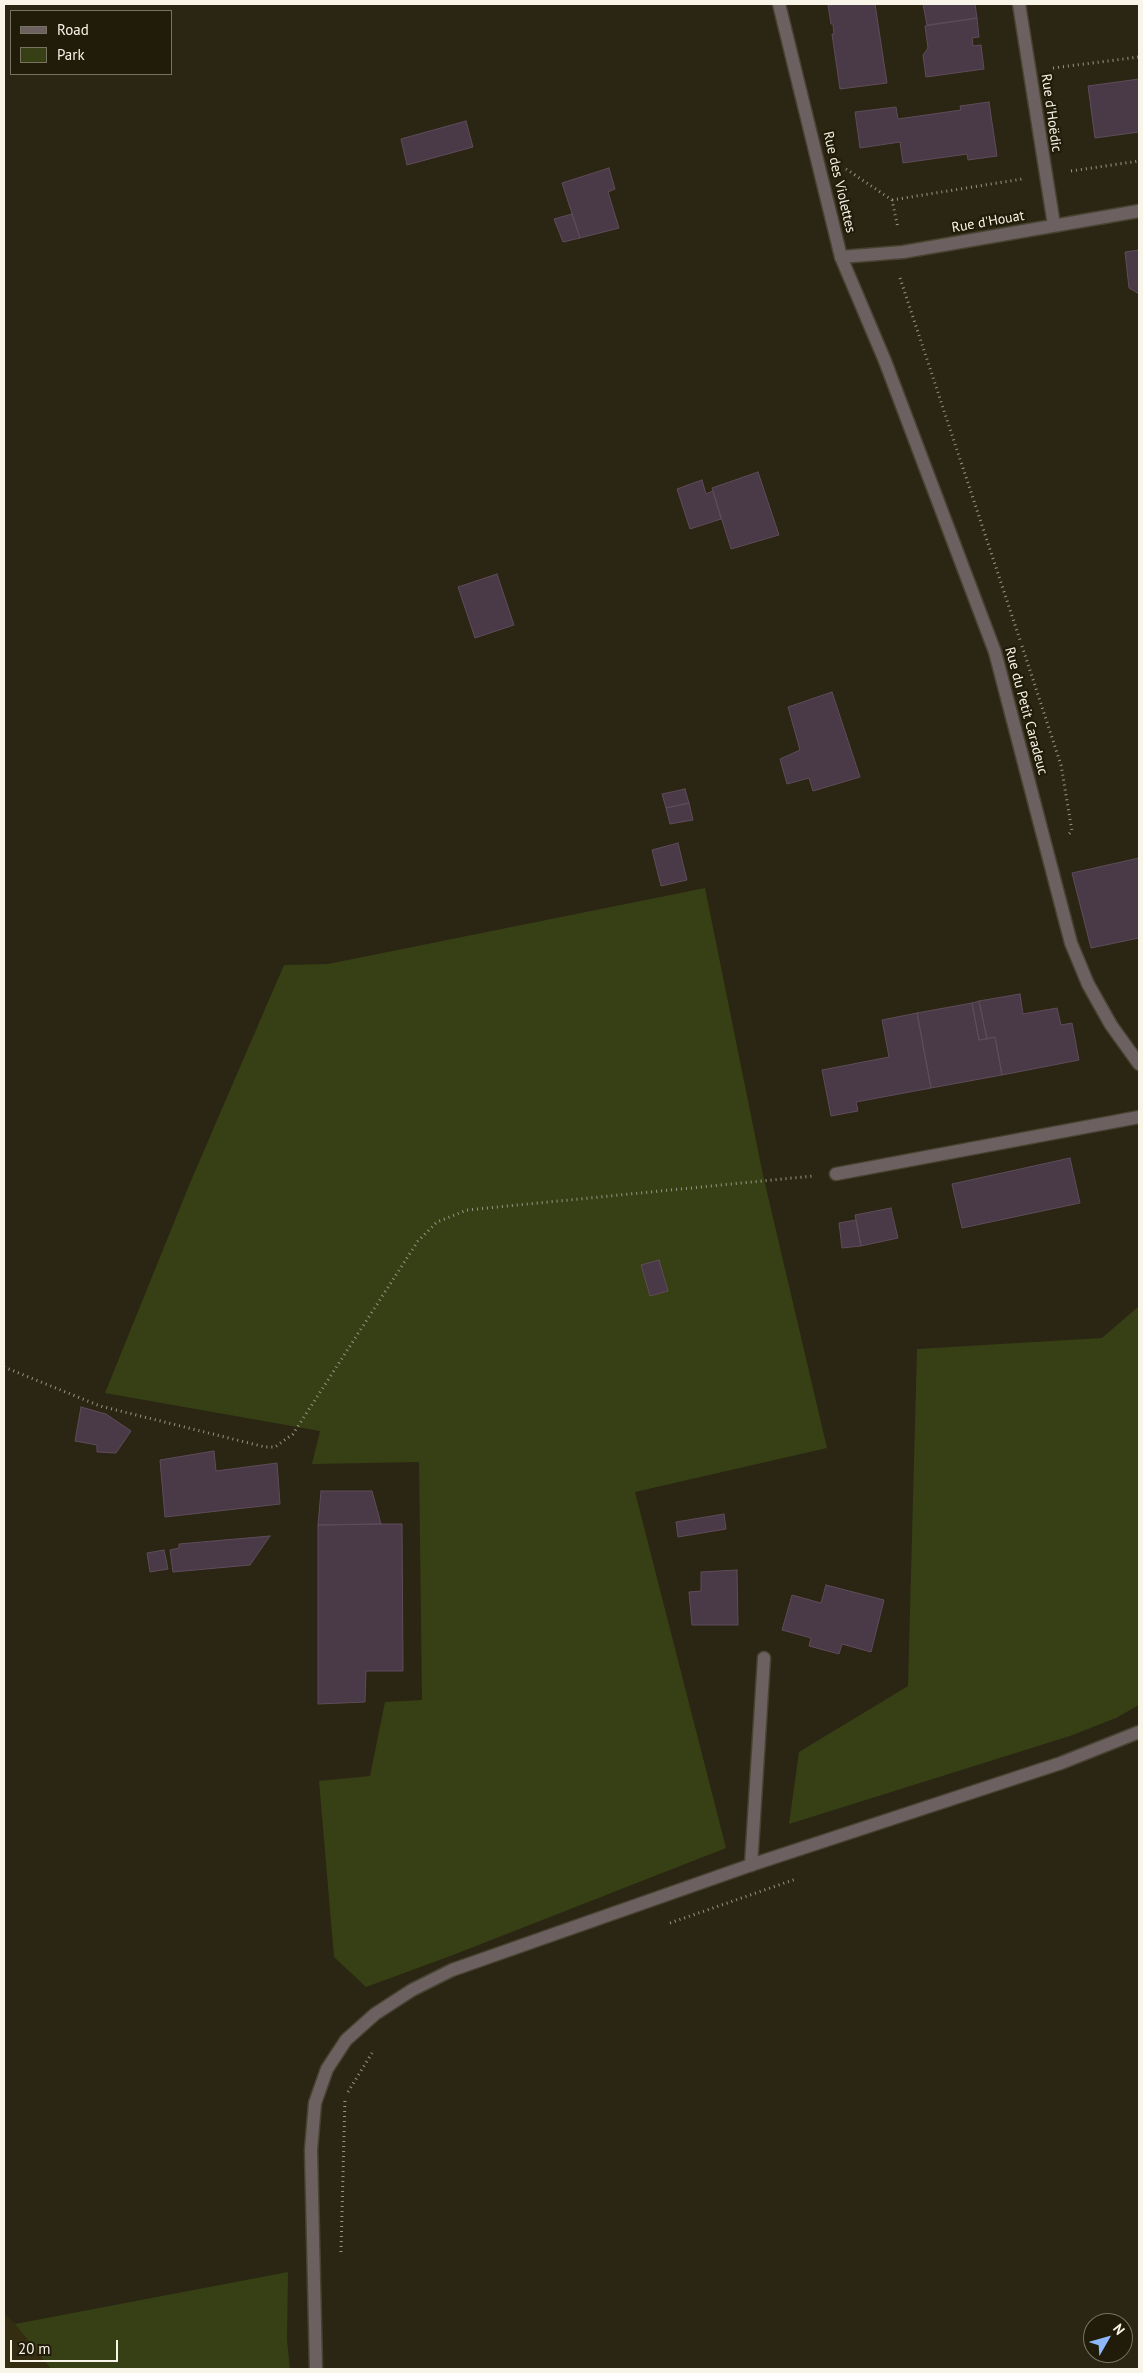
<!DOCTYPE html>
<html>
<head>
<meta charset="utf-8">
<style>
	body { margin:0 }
	#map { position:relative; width:1143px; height:2373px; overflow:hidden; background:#2b2613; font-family:"PT Sans",sans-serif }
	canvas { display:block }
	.frame { position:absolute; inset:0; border:5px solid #f8f4e8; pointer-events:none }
	.legend { position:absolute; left:10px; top:10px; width:162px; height:65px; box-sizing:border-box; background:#211c09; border:1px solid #777262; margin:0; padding:6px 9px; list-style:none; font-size:15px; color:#f8f4e8 }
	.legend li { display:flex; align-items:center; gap:10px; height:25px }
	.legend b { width:25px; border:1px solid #777262 }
	.north { position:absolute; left:1083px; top:2313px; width:50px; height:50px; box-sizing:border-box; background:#211c09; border:1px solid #777262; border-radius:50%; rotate:52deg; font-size:14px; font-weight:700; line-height:20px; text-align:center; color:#f8f4e8 }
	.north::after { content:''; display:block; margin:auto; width:18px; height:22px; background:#8db9fc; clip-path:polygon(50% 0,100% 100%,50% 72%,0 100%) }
	.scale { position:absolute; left:10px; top:2340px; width:108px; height:22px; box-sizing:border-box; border:2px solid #f8f4e8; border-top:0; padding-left:6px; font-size:15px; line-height:18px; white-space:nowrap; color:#f8f4e8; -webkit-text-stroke:4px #211c09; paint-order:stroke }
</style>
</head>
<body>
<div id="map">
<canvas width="1143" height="2373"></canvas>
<div class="frame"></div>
<ul class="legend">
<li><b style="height:6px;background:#6c6061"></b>Road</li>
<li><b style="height:14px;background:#364014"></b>Park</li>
</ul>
<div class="north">N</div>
<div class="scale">20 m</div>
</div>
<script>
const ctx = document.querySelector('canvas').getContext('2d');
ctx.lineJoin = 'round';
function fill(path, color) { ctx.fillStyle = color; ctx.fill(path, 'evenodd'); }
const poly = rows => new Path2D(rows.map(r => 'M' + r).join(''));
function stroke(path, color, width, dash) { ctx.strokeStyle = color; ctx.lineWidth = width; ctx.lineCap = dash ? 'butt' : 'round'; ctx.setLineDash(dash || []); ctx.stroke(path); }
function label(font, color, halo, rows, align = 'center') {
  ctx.font = font + ' "PT Sans",sans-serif'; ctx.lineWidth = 4.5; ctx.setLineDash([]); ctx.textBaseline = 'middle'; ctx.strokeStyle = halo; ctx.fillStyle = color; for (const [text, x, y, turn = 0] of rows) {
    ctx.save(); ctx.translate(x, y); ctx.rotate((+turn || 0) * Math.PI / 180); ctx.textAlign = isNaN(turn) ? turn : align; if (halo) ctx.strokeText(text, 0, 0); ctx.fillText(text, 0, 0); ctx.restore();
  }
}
fill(poly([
	[4,2313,15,2324,51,2369,4,2369]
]), '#342d12');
fill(poly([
	[705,888,763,1175,827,1448,635,1492,726,1848,453,1955,366,1987,334,1957,319,1781,370,1776,385,1702,422,1700,419,1462,312,1464,320,1431,105,1393,190,1183,284,965,328,964],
	[1139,1306,1139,1705,1116,1718,1070,1736,789,1824,799,1752,908,1686,917,1349,1102,1338],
	[288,2272,287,2340,290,2369,51,2369,15,2324]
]), '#364014');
const building = poly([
	[840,4,875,4,887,83,840,89,832,34,834,34,833,24,831,24,828,5,840,4],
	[923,4,975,4,977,18,927,25,923,4],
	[977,18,979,37,972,38,973,46,981,45,984,69,926,77,923,55,928,48,925,26,977,18],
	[1139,79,1139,132,1095,138,1088,86,1139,79],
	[989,102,997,156,968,160,967,154,903,163,900,142,860,148,855,112,896,107,898,119,961,110,960,106,989,102],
	[466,121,473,147,407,165,401,139,466,121],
	[609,168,615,189,608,192,619,228,580,238,562,183,609,168],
	[572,214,580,238,563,242,554,219,572,214],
	[1139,250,1139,294,1129,288,1125,252,1139,250],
	[758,472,779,535,731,549,712,488,758,472],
	[702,480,706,494,713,491,721,519,690,529,677,489,702,480],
	[497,574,514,625,475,638,458,587,497,574],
	[832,692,860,777,813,791,809,778,787,784,780,759,800,750,788,707,832,692],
	[685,789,689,803,666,808,662,794,685,789],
	[689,803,693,820,670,824,666,808,689,803],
	[678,843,687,880,661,886,652,850,678,843],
	[1139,858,1139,938,1091,948,1072,873,1139,858],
	[1020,994,1023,1014,1057,1008,1061,1025,1072,1023,1079,1060,1002,1075,995,1037,987,1039,979,1001,1020,994],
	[979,1001,987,1039,979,1040,972,1003,979,1001],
	[972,1003,979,1040,995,1037,1002,1075,931,1088,917,1013,972,1003],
	[917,1013,931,1088,856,1102,858,1111,831,1116,822,1070,889,1057,882,1020,917,1013],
	[1070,1158,1080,1203,962,1228,952,1184,1070,1158],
	[891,1208,898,1238,861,1246,855,1215,891,1208],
	[856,1220,861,1246,842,1248,839,1223,856,1220],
	[659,1260,668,1291,650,1296,641,1265,659,1260],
	[81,1407,106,1414,131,1431,116,1453,97,1452,97,1445,75,1441,81,1407],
	[214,1451,216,1471,277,1463,280,1504,165,1517,160,1460,214,1451],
	[321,1491,372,1491,381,1524,318,1525,321,1491],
	[724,1514,726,1529,678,1537,676,1522,724,1514],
	[381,1524,402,1524,403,1671,366,1671,365,1702,318,1704,318,1525,381,1524],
	[270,1536,250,1565,173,1572,170,1550,179,1548,179,1544,270,1536],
	[164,1550,168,1569,150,1572,147,1553,164,1550],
	[737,1570,738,1625,692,1625,689,1592,701,1591,701,1572,737,1570],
	[826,1585,884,1600,871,1652,842,1644,839,1654,809,1646,811,1638,782,1630,792,1595,821,1603,826,1585]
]);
fill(building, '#4a3946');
stroke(building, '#5f4c5a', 1);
const service = poly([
	[751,1865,764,1658]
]);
const minor = poly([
	[1019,4,1054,225],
	[841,257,903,252,1139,211],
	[836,1174,1139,1117]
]);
const tertiary = poly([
	[779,4,841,257,885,361,995,652,1071,943,1088,984,1111,1025,1139,1064],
	[316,2369,311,2150,315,2103,327,2069,346,2040,375,2014,412,1990,452,1970,751,1865,1061,1763,1139,1732]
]);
stroke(service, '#484331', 15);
stroke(minor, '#484331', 15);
stroke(tertiary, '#484331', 15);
stroke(poly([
	[1053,68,1139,57],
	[846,169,892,200,898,228],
	[1071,171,1139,161],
	[892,200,1022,179],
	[900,278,1020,640],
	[1022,646,1061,765,1072,831,1069,834],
	[4,1367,100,1406,265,1447,275,1447,293,1434,418,1241,437,1222,467,1210,813,1176],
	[670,1923,796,1879],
	[348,2092,372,2053],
	[341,2252,345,2098]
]), '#989485', 3, [1, 4]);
stroke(service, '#6c6061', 12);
stroke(minor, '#6c6061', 12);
stroke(tertiary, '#6c6061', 12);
label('14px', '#f8f4e8', '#211c09', [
	["Rue d'Hoëdic",1051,113,82],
	["Rue des Violettes",839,182,77],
	["Rue d'Houat",988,222,-10],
	["Rue du Petit Caradeuc",1026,711,75]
]);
</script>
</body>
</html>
